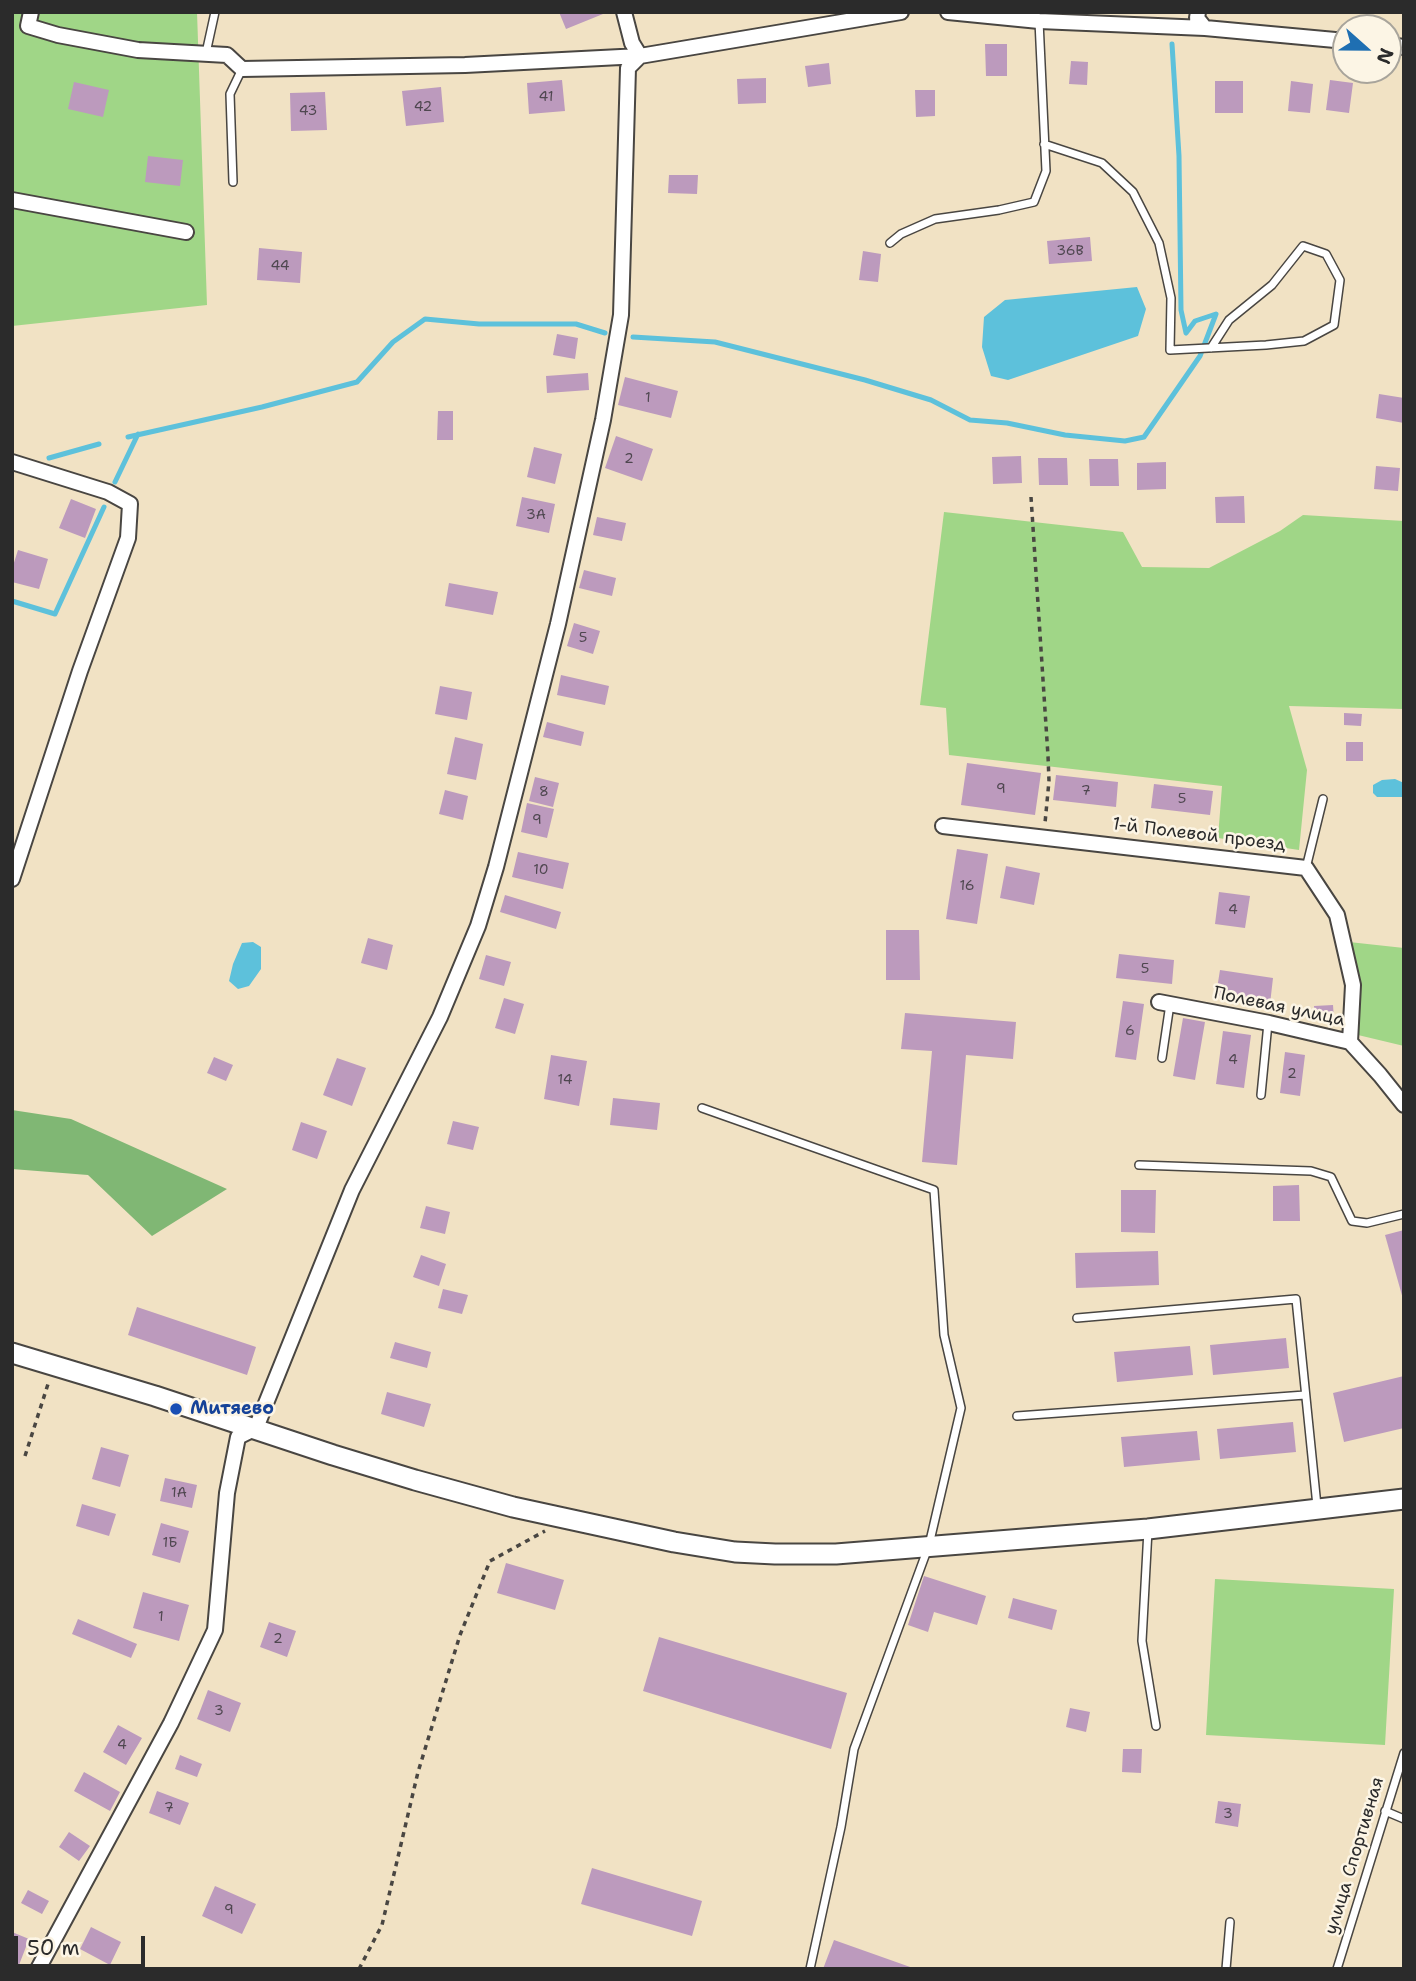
<!DOCTYPE html>
<html>
<head>
<meta charset="utf-8">
<style>
	body { margin:0 }
	#map { position:relative; width:1416px; height:1981px; overflow:hidden; background:#f1e2c4; font-family:"Shantell Sans",sans-serif }
	canvas { display:block }
	.frame { position:absolute; inset:0; border:14px solid #2b2b2b; pointer-events:none }
	.north { position:absolute; left:1332px; top:14px; width:70px; height:70px; box-sizing:border-box; background:#fcf5e5; border:2px solid #a8a49b; border-radius:50%; rotate:111deg; font-size:19px; font-weight:700; line-height:28px; text-align:center; color:#2b2b2b }
	.north::after { content:''; display:block; margin:auto; width:24px; height:32px; background:#1f6fb2; clip-path:polygon(50% 0,100% 100%,50% 72%,0 100%) }
	.scale { position:absolute; left:14px; top:1936px; width:131px; height:32px; box-sizing:border-box; border:4px solid #2b2b2b; border-top:0; padding-left:9px; font-size:21px; line-height:24px; white-space:nowrap; color:#2b2b2b; -webkit-text-stroke:5px #fcf5e5; paint-order:stroke }
</style>
</head>
<body>
<div id="map">
<canvas width="1416" height="1981"></canvas>
<div class="frame"></div>
<div class="north">N</div>
<div class="scale">50 m</div>
</div>
<script>
const ctx = document.querySelector('canvas').getContext('2d');
ctx.lineJoin = 'round';
function fill(path, color) { ctx.fillStyle = color; ctx.fill(path, 'evenodd'); }
const poly = rows => new Path2D(rows.map(r => 'M' + r).join(''));
function stroke(path, color, width, dash) { ctx.strokeStyle = color; ctx.lineWidth = width; ctx.lineCap = dash ? 'butt' : 'round'; ctx.setLineDash(dash || []); ctx.stroke(path); }
function label(font, color, halo, rows, align = 'center') {
  ctx.font = font + ' "Shantell Sans",sans-serif'; ctx.lineWidth = 5; ctx.setLineDash([]); ctx.textBaseline = 'middle'; ctx.strokeStyle = halo; ctx.fillStyle = color; for (const [text, x, y, turn = 0] of rows) {
    ctx.save(); ctx.translate(x, y); ctx.rotate((+turn || 0) * Math.PI / 180); ctx.textAlign = isNaN(turn) ? turn : align; if (halo) ctx.strokeText(text, 0, 0); ctx.fillText(text, 0, 0); ctx.restore();
  }
}
fill(poly([
	[12,12,197,12,207,305,12,326],
	[944,512,1123,532,1142,567,1209,568,1280,531,1303,515,1404,521,1404,709,1289,706,1307,770,1299,850,1218,838,1222,786,949,755,946,708,920,705],
	[1349,942,1404,948,1404,1046,1358,1035,1359,985],
	[1215,1579,1394,1589,1385,1745,1206,1735]
]), '#a0d687');
fill(poly([
	[12,1110,71,1119,227,1189,152,1236,88,1175,12,1169]
]), '#80b774');
fill(poly([
	[1137,287,1146,309,1138,336,1008,380,991,376,982,347,984,317,1005,300],
	[1395,779,1404,783,1403,797,1377,797,1373,793,1373,785,1382,780],
	[253,942,261,947,261,969,249,986,238,989,229,981,233,964,242,943]
]), '#5dc1db');
stroke(poly([
	[633,337,715,342,865,380,931,400,970,420,1007,423,1065,435,1125,441,1144,437,1200,356,1216,314,1195,321,1186,333,1181,310,1179,156,1172,44],
	[128,437,262,407,357,382,393,342,425,319,479,324,576,324,605,333],
	[49,458,99,444],
	[115,482,138,434],
	[12,601,55,614,104,507]
]), '#5dc1db', 5);
fill(poly([
	[559,12,602,12,603,14,566,29],
	[985,44,1007,44,1007,76,986,76],
	[1071,61,1088,62,1087,85,1069,84],
	[829,63,831,84,808,87,805,66],
	[766,78,766,103,738,104,737,79],
	[562,80,565,111,529,114,527,83],
	[1330,80,1353,83,1349,113,1326,110],
	[1215,81,1243,81,1243,113,1215,113],
	[1291,81,1313,84,1310,113,1288,111],
	[74,82,109,90,103,117,68,109],
	[441,87,444,122,406,126,402,91],
	[915,90,935,90,935,116,916,117],
	[325,92,327,130,291,131,290,93],
	[148,156,183,160,180,186,145,182],
	[669,175,698,175,697,194,668,193],
	[1090,237,1092,261,1049,264,1047,241],
	[259,248,302,252,300,283,257,280],
	[863,251,881,254,878,282,859,280],
	[557,334,578,338,575,359,553,355],
	[588,373,589,390,547,393,546,376],
	[625,377,678,391,671,418,618,405],
	[1379,394,1404,398,1404,423,1376,418],
	[438,411,453,411,453,440,437,440],
	[616,436,653,449,642,481,605,468],
	[534,447,562,454,555,484,527,477],
	[1021,456,1022,483,993,484,992,457],
	[1038,458,1067,458,1068,485,1039,485],
	[1089,459,1118,459,1119,486,1090,486],
	[1166,462,1166,489,1137,490,1137,463],
	[1376,466,1400,468,1398,491,1374,489],
	[1244,496,1245,523,1216,523,1215,497],
	[522,497,555,504,549,533,516,526],
	[71,499,96,509,85,538,59,528],
	[597,517,626,523,622,541,593,535],
	[18,550,48,559,39,589,12,582,12,569],
	[584,570,616,578,612,596,579,588],
	[449,583,498,592,493,615,445,606],
	[574,623,600,631,593,654,567,646],
	[561,675,609,686,605,705,557,695],
	[440,686,472,692,467,720,435,714],
	[1344,713,1362,714,1361,726,1344,725],
	[547,722,584,732,581,746,543,737],
	[455,737,483,744,476,780,447,774],
	[1346,742,1363,742,1363,761,1346,761],
	[967,763,1041,773,1035,815,961,805],
	[1056,775,1118,782,1116,807,1053,800],
	[535,777,559,783,553,807,529,801],
	[1154,784,1213,791,1210,815,1151,808],
	[445,790,468,796,463,820,439,814],
	[527,803,554,809,547,838,521,832],
	[957,849,988,854,977,924,946,919],
	[518,852,569,863,563,889,512,877],
	[1006,866,1040,873,1034,905,1000,898],
	[1219,892,1250,896,1245,928,1215,924],
	[505,895,561,912,556,929,500,912],
	[886,930,919,930,920,980,886,980],
	[368,938,393,945,387,970,361,963],
	[1119,954,1174,960,1172,984,1116,978],
	[486,955,511,962,504,986,479,979],
	[1220,970,1273,978,1270,1004,1216,995],
	[504,998,524,1004,515,1034,495,1028],
	[1123,1001,1144,1004,1136,1060,1115,1057],
	[1333,1005,1334,1020,1314,1020,1314,1006],
	[905,1013,1016,1022,1013,1059,966,1055,957,1165,922,1162,932,1051,901,1049],
	[1183,1018,1205,1022,1195,1080,1173,1076],
	[1223,1031,1251,1035,1244,1088,1216,1084],
	[1285,1052,1305,1055,1300,1096,1280,1093],
	[551,1055,587,1061,579,1106,544,1099],
	[214,1057,233,1065,226,1081,207,1073],
	[337,1058,366,1068,352,1106,323,1095],
	[613,1098,660,1103,657,1130,610,1125],
	[453,1121,479,1127,473,1150,447,1144],
	[301,1122,327,1131,317,1159,292,1150],
	[1299,1185,1300,1221,1273,1221,1273,1186],
	[1121,1190,1156,1190,1155,1233,1121,1232],
	[426,1206,450,1212,445,1234,420,1228],
	[1404,1230,1404,1299,1403,1299,1385,1235],
	[1158,1251,1159,1285,1076,1288,1075,1253],
	[421,1255,446,1264,439,1286,413,1277],
	[443,1289,468,1295,462,1314,438,1308],
	[137,1307,256,1347,247,1375,128,1335],
	[1286,1338,1289,1368,1213,1375,1210,1345],
	[395,1342,431,1352,427,1368,390,1358],
	[1190,1346,1193,1375,1117,1382,1114,1352],
	[1404,1376,1404,1428,1344,1442,1333,1393],
	[387,1392,431,1404,424,1427,381,1414],
	[1293,1422,1296,1452,1220,1459,1217,1429],
	[1197,1431,1200,1460,1124,1467,1121,1437],
	[101,1447,129,1455,120,1487,92,1479],
	[165,1478,197,1485,192,1508,160,1501],
	[82,1504,116,1514,109,1536,76,1526],
	[161,1523,189,1531,180,1563,152,1555],
	[506,1563,564,1580,555,1610,497,1593],
	[924,1576,986,1596,977,1625,934,1612,928,1632,908,1625],
	[143,1592,189,1605,179,1641,133,1628],
	[1013,1598,1057,1610,1052,1630,1008,1618],
	[78,1619,137,1644,131,1658,72,1634],
	[269,1622,296,1631,287,1657,260,1647],
	[659,1637,847,1693,831,1749,643,1691],
	[208,1690,241,1703,230,1732,197,1719],
	[1070,1708,1090,1712,1086,1732,1066,1727],
	[118,1725,142,1738,126,1765,103,1752],
	[1123,1749,1142,1749,1141,1773,1122,1772],
	[180,1755,202,1764,197,1777,175,1769],
	[84,1772,120,1792,110,1811,74,1791],
	[157,1791,189,1803,180,1825,149,1813],
	[1218,1801,1241,1804,1238,1827,1215,1823],
	[69,1832,90,1846,79,1861,59,1847],
	[592,1868,702,1901,692,1936,581,1904],
	[215,1886,256,1904,242,1934,202,1916],
	[28,1890,49,1901,42,1914,21,1903],
	[91,1927,121,1942,110,1965,80,1949],
	[12,1932,29,1939,19,1965,12,1963],
	[834,1940,913,1968,913,1969,823,1969]
]), '#bc9abd');
const lane = poly([
	[206,53,215,12],
	[1044,144,1102,163,1133,192,1159,243,1171,298,1170,350,1266,345,1304,341,1334,325,1340,280,1326,254,1303,246,1272,285,1229,320,1211,348],
	[233,182,230,94,242,69,240,67],
	[890,243,901,234,935,219,999,210,1034,202,1046,171,1039,21],
	[1306,868,1323,799],
	[1162,1058,1170,1004],
	[1261,1095,1268,1023],
	[702,1108,934,1190,944,1335,961,1408,929,1545,854,1749,841,1827,810,1969],
	[1139,1165,1311,1171,1331,1177,1352,1221,1367,1223,1404,1214],
	[1077,1318,1296,1299,1317,1506],
	[1017,1416,1305,1395],
	[1148,1530,1142,1641,1156,1726],
	[1385,1811,1404,1819],
	[1226,1969,1230,1922],
	[1337,1969,1404,1753]
]);
const street = poly([
	[31,12,28,26,58,35,138,50,227,55,242,69,465,65,640,56,901,12],
	[948,12,1039,21,1205,28,1346,41],
	[1198,12,1197,18,1205,28],
	[1388,45,1404,47],
	[12,200,186,232],
	[12,462,108,492,130,504,128,538,80,671,12,879],
	[943,826,1306,868,1337,915,1353,985,1350,1042],
	[1159,1002,1269,1023,1350,1042,1380,1075,1404,1105],
	[38,1969,171,1723,215,1630,227,1493,238,1437,256,1428,352,1190,440,1017,478,926,496,867,558,624,603,420,621,315,628,68,640,56,632,43,624,12]
]);
const secondary = poly([
	[12,1353,155,1396,333,1455,415,1480,513,1507,674,1542,735,1552,775,1554,836,1554,1148,1529,1404,1499]
]);
stroke(lane, '#494642', 10);
stroke(street, '#494642', 18);
stroke(secondary, '#494642', 23);
stroke(poly([
	[1031,497,1048,756,1049,781,1045,823],
	[25,1456,49,1381],
	[359,1969,382,1925,418,1772,460,1635,490,1561,545,1531]
]), '#494642', 3.5, [5, 5]);
stroke(lane, '#fff', 7);
stroke(street, '#fff', 14);
stroke(secondary, '#fff', 19);
for (const [x, y, r, color] of [
	[176,1409,7,"#1a4fb4"]
]) { const dot = new Path2D(); dot.arc(x, y, r, 0, 2 * Math.PI); ctx.fillStyle = color; ctx.fill(dot); stroke(dot, '#fcf5e5', 2.5); }
label('14px', '#4f4750', null, [
	["41",546,97],
	["42",423,107],
	["43",308,111],
	["36В",1070,251],
	["44",280,266],
	["1",648,398],
	["2",629,459],
	["3А",536,515],
	["5",583,638],
	["9",1001,789],
	["7",1086,791],
	["8",544,792],
	["5",1182,799],
	["9",537,820],
	["10",541,870],
	["16",967,886],
	["4",1233,910],
	["5",1145,969],
	["6",1130,1031],
	["4",1233,1060],
	["2",1292,1074],
	["14",565,1080],
	["1А",179,1493],
	["1Б",170,1543],
	["1",161,1617],
	["2",278,1639],
	["3",219,1711],
	["4",122,1745],
	["7",169,1808],
	["3",1228,1814],
	["9",229,1910]
]);
label('18px', '#2b2b2b', '#fcf5e5', [
	["1-й Полевой проезд",1199,835,7],
	["Полевая улица",1279,1007,12],
	["улица Спортивная",1355,1856,-73]
]);
label('bold 18px', '#164399', '#fcf5e5', [
	["Митяево",190,1409]
], 'left');
</script>
</body>
</html>
